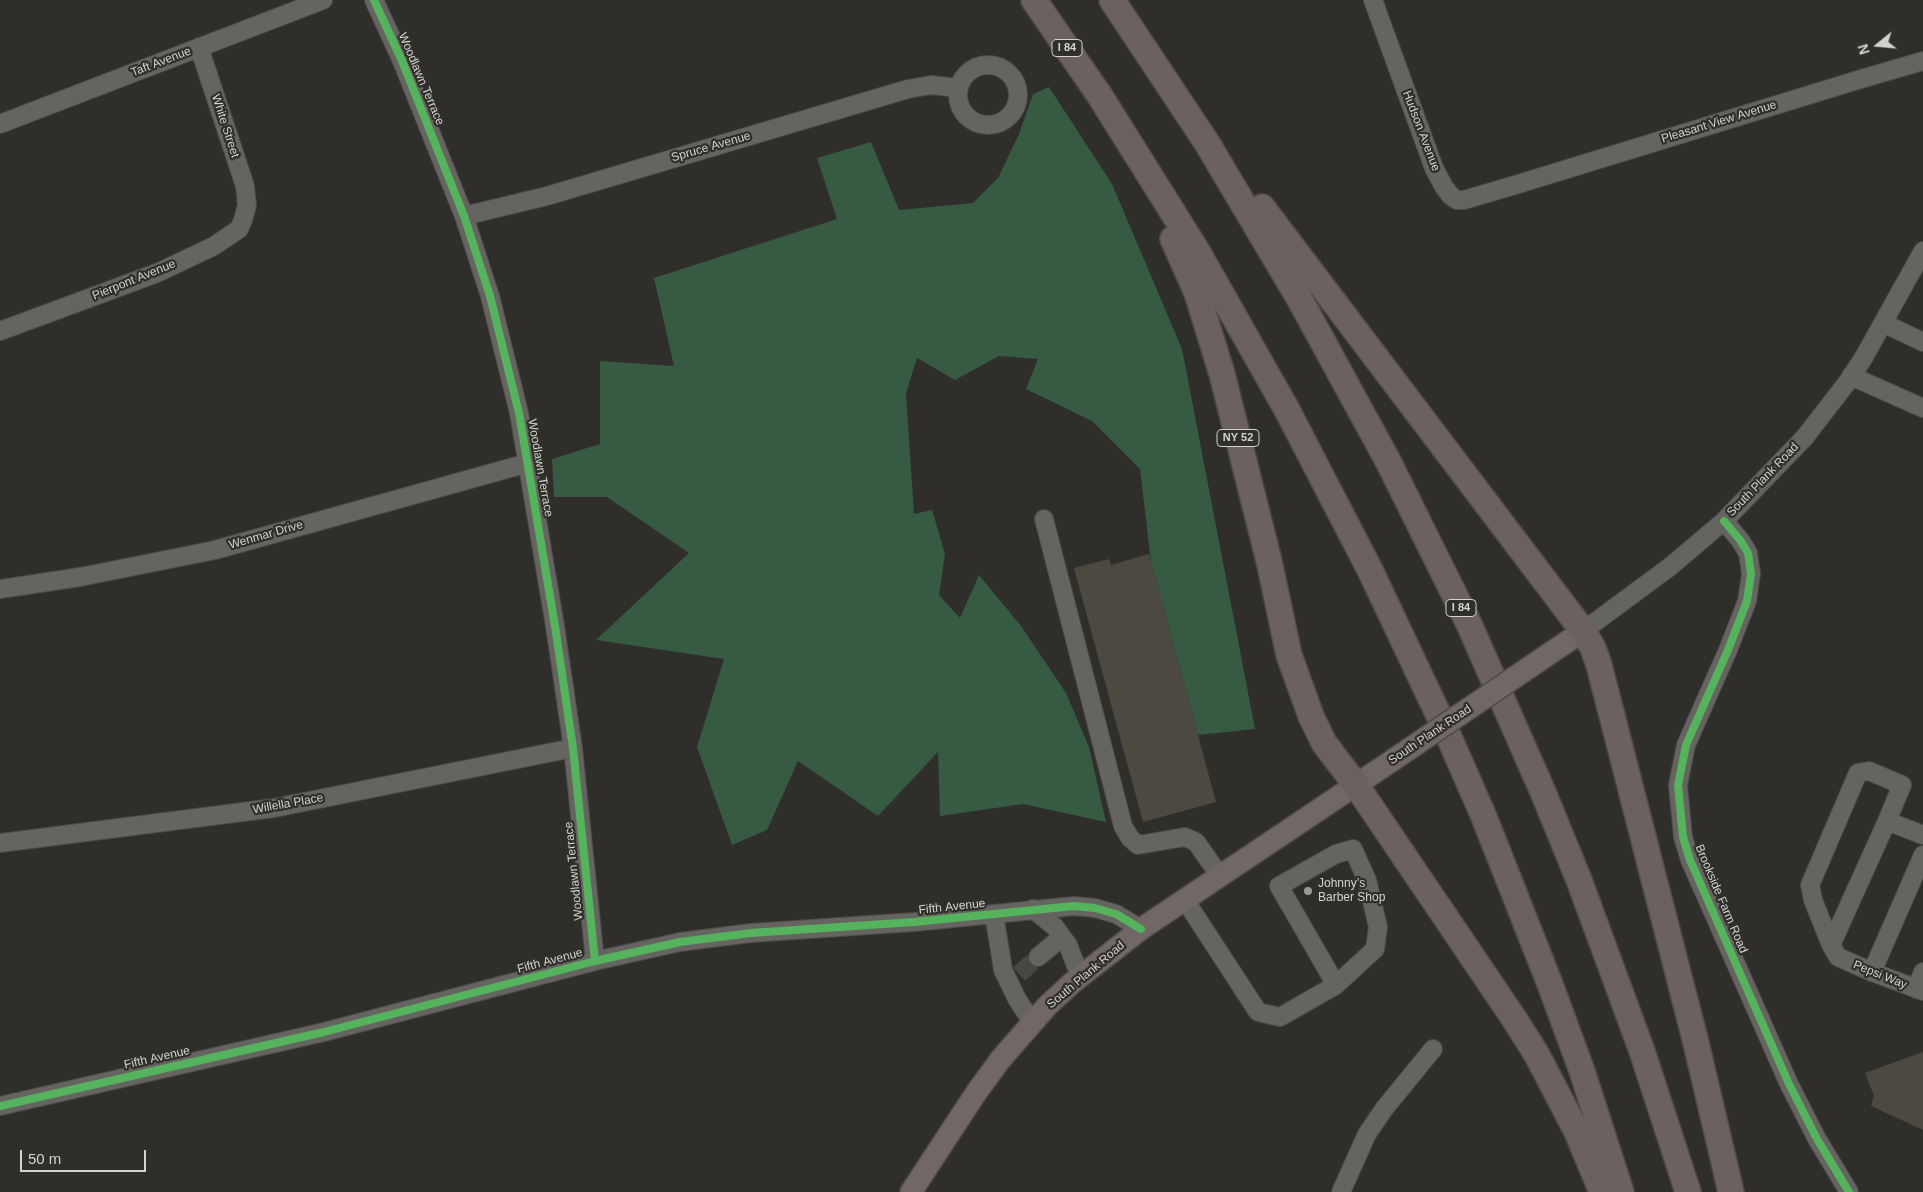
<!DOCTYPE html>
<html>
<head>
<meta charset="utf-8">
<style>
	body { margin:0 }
	#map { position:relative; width:1923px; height:1192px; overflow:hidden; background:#2f2e2b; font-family:Helvetica,sans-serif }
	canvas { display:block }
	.north { position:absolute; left:1853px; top:20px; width:50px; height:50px; -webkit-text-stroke:4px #302f2a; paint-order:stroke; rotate:253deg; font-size:14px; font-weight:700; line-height:20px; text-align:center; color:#d3d2cf }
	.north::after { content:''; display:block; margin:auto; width:18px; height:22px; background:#d3d2cf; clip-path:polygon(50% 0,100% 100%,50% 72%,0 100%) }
	.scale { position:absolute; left:20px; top:1150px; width:126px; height:22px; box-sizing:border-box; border:2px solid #d3d2cf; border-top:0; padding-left:6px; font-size:15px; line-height:18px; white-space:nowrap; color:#d3d2cf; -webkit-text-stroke:4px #302f2a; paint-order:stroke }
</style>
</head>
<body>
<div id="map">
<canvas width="1923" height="1192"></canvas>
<div class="north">N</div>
<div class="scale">50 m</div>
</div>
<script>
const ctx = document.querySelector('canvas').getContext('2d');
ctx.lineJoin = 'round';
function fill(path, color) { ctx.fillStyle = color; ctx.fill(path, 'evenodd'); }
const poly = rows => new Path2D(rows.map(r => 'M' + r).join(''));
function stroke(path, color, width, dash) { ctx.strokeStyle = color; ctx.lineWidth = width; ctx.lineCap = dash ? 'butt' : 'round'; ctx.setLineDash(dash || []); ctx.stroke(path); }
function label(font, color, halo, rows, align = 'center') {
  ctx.font = font + ' Helvetica,sans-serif'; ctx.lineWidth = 4.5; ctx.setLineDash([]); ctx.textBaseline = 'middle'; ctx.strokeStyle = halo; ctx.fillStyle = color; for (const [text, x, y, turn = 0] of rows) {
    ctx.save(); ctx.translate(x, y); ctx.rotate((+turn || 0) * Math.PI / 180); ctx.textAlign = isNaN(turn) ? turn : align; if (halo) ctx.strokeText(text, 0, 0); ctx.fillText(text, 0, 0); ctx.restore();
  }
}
fill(poly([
	[1049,87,1112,184,1182,349,1255,729,1198,735,1151,562,1140,469,1092,421,1026,389,1038,359,999,356,955,380,917,358,906,393,914,514,932,510,945,554,939,595,960,618,979,575,1021,626,1066,693,1089,747,1106,822,1023,804,940,816,938,752,878,816,798,761,767,830,732,845,697,747,724,659,596,640,689,553,607,497,554,497,552,459,600,444,600,361,674,366,654,278,837,219,817,158,871,142,899,210,973,203,998,178,1019,134,1033,94]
]), '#375a42');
fill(poly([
	[1149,554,1216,802,1143,822,1074,568,1109,559,1111,565],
	[1923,1052,1923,1130,1871,1106,1874,1096,1865,1073]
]), '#4b4940');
stroke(poly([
	[1019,974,1038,957]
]), '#484744', 18, [18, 9]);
const minor = poly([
	[374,0,402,61,464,216,490,296,519,413,555,626,573,748,595,961],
	[1373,0,1434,168,1444,187,1451,196,1457,200,1464,200,1515,185,1861,79,1923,61],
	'958 95a30 30 0 1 1 60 0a30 30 0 1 1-60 0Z',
	[0,124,323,0],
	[464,216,547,196,908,89,931,85,958,88],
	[1883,323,1923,342],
	[0,331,157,273,214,246,239,229,243,220,247,205,245,186,199,47],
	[1851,376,1923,408],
	[1044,519,1123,826,1130,838,1138,845,1185,837,1196,842,1220,876],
	[1724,521,1740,540,1748,553,1751,574,1747,601,1728,650,1686,745,1678,785,1683,837,1690,860,1789,1084,1817,1139,1849,1192],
	[0,589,80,577,215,550,528,463],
	[1583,631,1671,566,1724,521,1805,437,1849,380,1864,357,1923,251],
	[1923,835,1887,821,1831,945,1838,957,1872,972,1923,991],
	[0,843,274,808,573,748],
	[1185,900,1258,1012,1280,1017,1336,985,1279,886,1336,854,1353,849,1367,880,1378,927,1375,949,1336,985],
	[1033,909,1055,927,1068,945,1080,976],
	[994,914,1003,970,1017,999,1032,1022],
	[1831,945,1813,900,1810,885,1858,773,1869,771,1902,785,1887,821],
	[1038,957,1062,937],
	[1872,972,1923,855],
	[1916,989,1923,972],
	[0,1106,324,1032,595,961,680,942,751,933,914,922,1074,906,1095,908,1116,914,1141,929],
	[1341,1192,1367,1134,1384,1109,1433,1049]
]);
const major = poly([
	[1549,654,1583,631],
	[911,1192,976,1093,1000,1060,1047,1006,1072,983,1141,929,1393,760]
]);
const highway = poly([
	[1034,0,1100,96,1197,251,1286,408,1370,570,1449,737,1484,817,1550,984,1582,1071,1621,1192],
	[1112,0,1207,143,1299,298,1388,461,1469,624,1543,792,1579,880,1642,1051,1688,1192],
	[1262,207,1583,631,1593,648,1599,665,1696,1043,1731,1192],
	[1173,239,1197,293,1222,374,1269,561,1289,655,1311,716,1324,743,1356,785,1515,1020,1537,1055,1577,1132,1602,1192]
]);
stroke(minor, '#4c4b49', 20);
stroke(major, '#4c4b49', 24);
stroke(highway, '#4c4b49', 28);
stroke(minor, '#656461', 18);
stroke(major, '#706766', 21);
stroke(highway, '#6b6160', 25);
const majorBridge = poly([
	[1393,760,1549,654]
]);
stroke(majorBridge, '#4c4b49', 24, []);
stroke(majorBridge, '#706766', 21);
stroke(poly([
	[374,0,402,61,464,216,490,296,519,413,555,626,573,748,595,961],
	[1724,521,1740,540,1748,553,1751,574,1747,601,1728,650,1686,745,1678,785,1683,837,1690,860,1789,1084,1817,1139,1849,1192],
	[0,1106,324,1032,595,961,680,942,751,933,914,922,1074,906,1095,908,1116,914,1141,929]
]), '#56b35d', 8);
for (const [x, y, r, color] of [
	[1308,891,5,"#9a9996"]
]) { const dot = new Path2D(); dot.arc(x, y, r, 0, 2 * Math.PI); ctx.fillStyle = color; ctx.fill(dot); stroke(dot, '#302f2a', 2); }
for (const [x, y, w] of [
	[1067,48,30],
	[1238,438,42],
	[1461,608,30]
]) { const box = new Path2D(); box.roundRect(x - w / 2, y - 8.5, w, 17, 4); ctx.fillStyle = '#302f2a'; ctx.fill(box); stroke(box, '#d3d2cf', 1); }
label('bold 11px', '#d3d2cf', null, [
	["I 84",1067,48],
	["NY 52",1238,438],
	["I 84",1461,608]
]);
label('12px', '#d3d2cf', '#302f2a', [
	["Taft Avenue",161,62,-21],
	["Woodlawn Terrace",421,79,67],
	["Pleasant View Avenue",1719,122,-17],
	["White Street",225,126,72],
	["Hudson Avenue",1421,131,69],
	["Spruce Avenue",711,147,-16],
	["Pierpont Avenue",134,280,-22],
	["Woodlawn Terrace",540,468,80],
	["South Plank Road",1763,480,-46],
	["Wenmar Drive",266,535,-16],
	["South Plank Road",1430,735,-34],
	["Willella Place",288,804,-10],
	["Woodlawn Terrace",574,871,-96],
	["Brookside Farm Road",1721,899,67],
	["Fifth Avenue",952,907,-6],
	["Fifth Avenue",550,961,-15],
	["South Plank Road",1086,975,-40],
	["Pepsi Way",1880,975,22],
	["Fifth Avenue",157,1058,-13]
]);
label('12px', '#d3d2cf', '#302f2a', [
	["Johnny’s",1318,884],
	["Barber Shop",1318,898]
], 'left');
</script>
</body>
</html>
